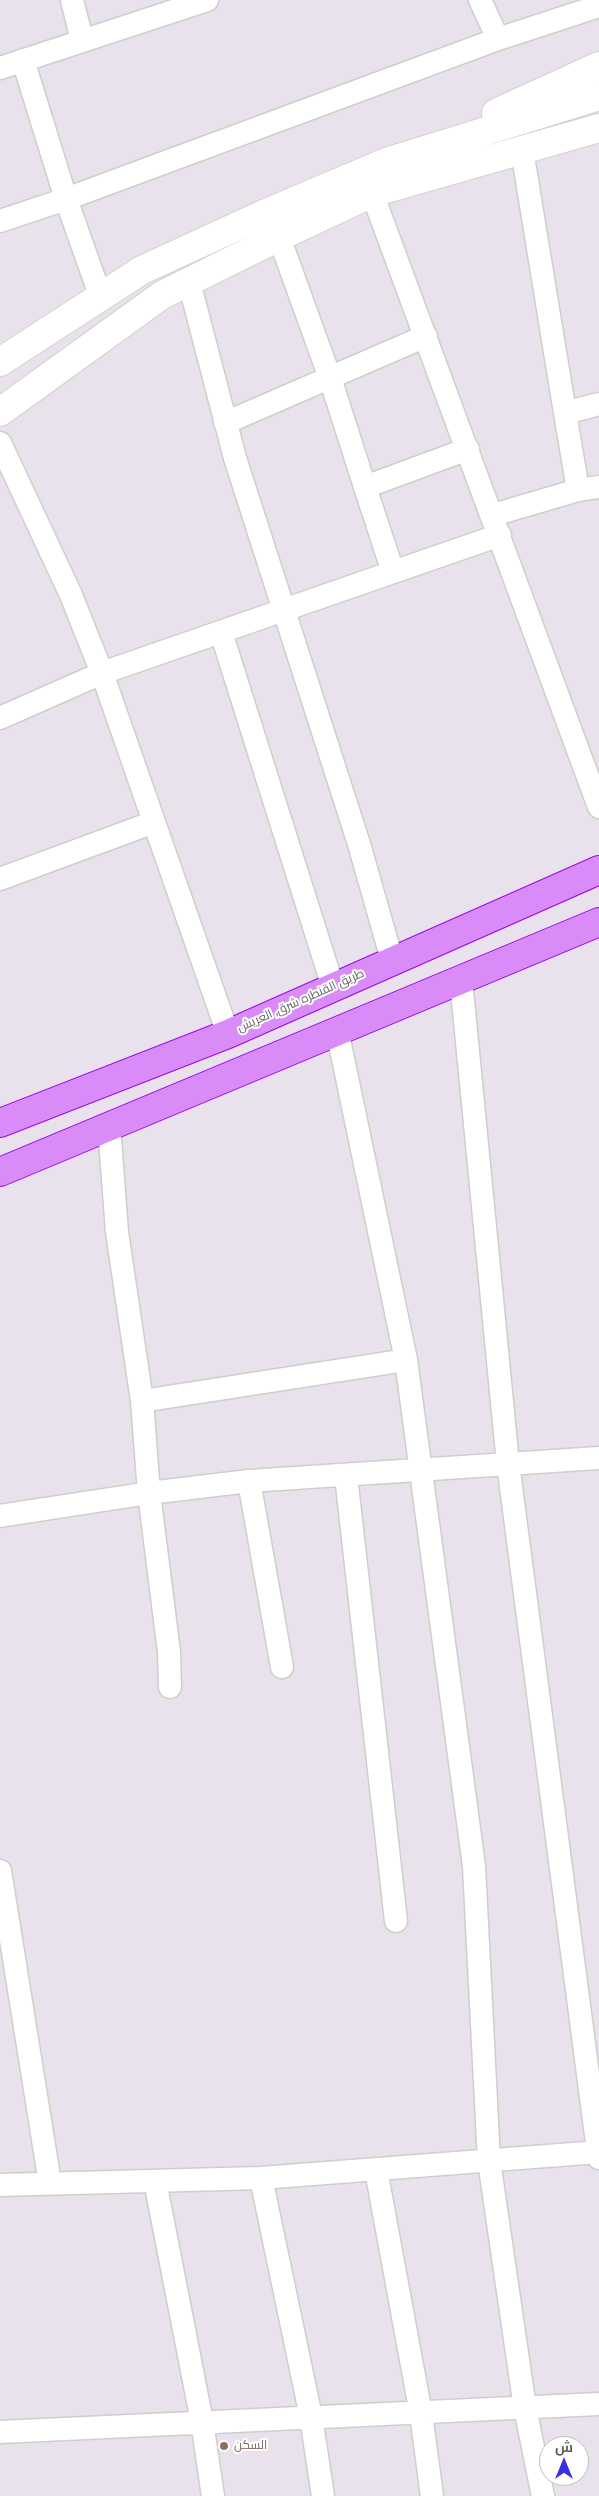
<!DOCTYPE html>
<html>
<head>
<meta charset="utf-8">
<style>
	body { margin:0 }
	#map { position:relative; width:599px; height:2496px; overflow:hidden; background:#e9e1ec; font-family:Poppins,Cairo,sans-serif }
	canvas { display:block }
	.north { position:absolute; left:539px; top:2436px; width:50px; height:50px; box-sizing:border-box; background:#fff; border:1px solid #bfc0bd; border-radius:50%; rotate:0deg; font-size:14px; font-weight:700; line-height:20px; text-align:center; color:#5e625a }
	.north::after { content:''; display:block; margin:auto; width:18px; height:22px; background:#3a32e1; clip-path:polygon(50% 0,100% 100%,50% 72%,0 100%) }
</style>
</head>
<body>
<div id="map">
<canvas width="599" height="2496"></canvas>
<div class="north">ش</div>
</div>
<script>
const ctx = document.querySelector('canvas').getContext('2d');
ctx.lineJoin = 'round';
const poly = rows => new Path2D(rows.map(r => 'M' + r).join(''));
function stroke(path, color, width, dash) { ctx.strokeStyle = color; ctx.lineWidth = width; ctx.lineCap = dash ? 'butt' : 'round'; ctx.setLineDash(dash || []); ctx.stroke(path); }
function label(font, color, halo, rows, align = 'center') {
  ctx.font = font + ' Poppins,Cairo,sans-serif'; ctx.lineWidth = 4; ctx.setLineDash([]); ctx.textBaseline = 'middle'; ctx.strokeStyle = halo; ctx.fillStyle = color; for (const [text, x, y, turn = 0] of rows) {
    ctx.save(); ctx.translate(x, y); ctx.rotate((+turn || 0) * Math.PI / 180); ctx.textAlign = isNaN(turn) ? turn : align; if (halo) ctx.strokeText(text, 0, 0); ctx.fillText(text, 0, 0); ctx.restore();
  }
}
const street = poly([
	[72,0,82,40],
	[480,0,498,39],
	[23,60,66,199,100,295],
	[0,68,207,0],
	[522,150,565,413],
	[372,193,599,807],
	[0,221,66,199,498,39,599,6],
	[279,237,330,378,365,487,468,449],
	[189,282,235,458,359,844,392,960],
	[225,423,426,336],
	[0,443,71,595,102,673,228,1034],
	[365,487,393,572],
	[578,490,565,413,599,404],
	[493,515,578,490,599,487],
	[221,632,333,987],
	[0,718,102,673,500,535],
	[0,879,154,822],
	[461,980,508,1464,599,2158],
	[337,1030,406,1360,474,1866,489,2161,525,2408,543,2496],
	[109,1126,117,1232,142,1401,149,1493,169,1652,170,1687],
	[142,1401,406,1360],
	[346,1476,396,1921],
	[249,1481,282,1667],
	[0,1516,149,1493,249,1481,599,1458],
	[0,1871,50,2183],
	[376,2170,421,2414,432,2496],
	[261,2178,311,2417,323,2496],
	[155,2181,202,2422,213,2496],
	[0,2185,261,2178,599,2152],
	[0,2432,599,2404]
]);
const secondary = poly([
	[496,113,599,66],
	[0,362,142,270,264,214,389,161,599,96],
	[0,412,162,295,279,237,372,193,599,128]
]);
const highway = poly([
	[0,1123,228,1034,599,870],
	[0,1172,599,922]
]);
stroke(street, '#ccd0ca', 25);
stroke(secondary, '#cfd4cc', 30);
stroke(highway, '#9909e4', 30);
stroke(street, '#fff', 22);
stroke(secondary, '#fff', 28);
stroke(highway, '#d98cf8', 28);
for (const [x, y, r, color] of [
	[224,2446,5,"#8d6e63"]
]) { const dot = new Path2D(); dot.arc(x, y, r, 0, 2 * Math.PI); ctx.fillStyle = color; ctx.fill(dot); stroke(dot, '#fff', 2); }
label('12px', '#5e625a', '#fff', [
	["طريق القنطره شرق, العريش",301,1001,-24]
]);
label('12px', '#785e54', '#fff', [
	["السكن",234,2446]
], 'left');
</script>
</body>
</html>
